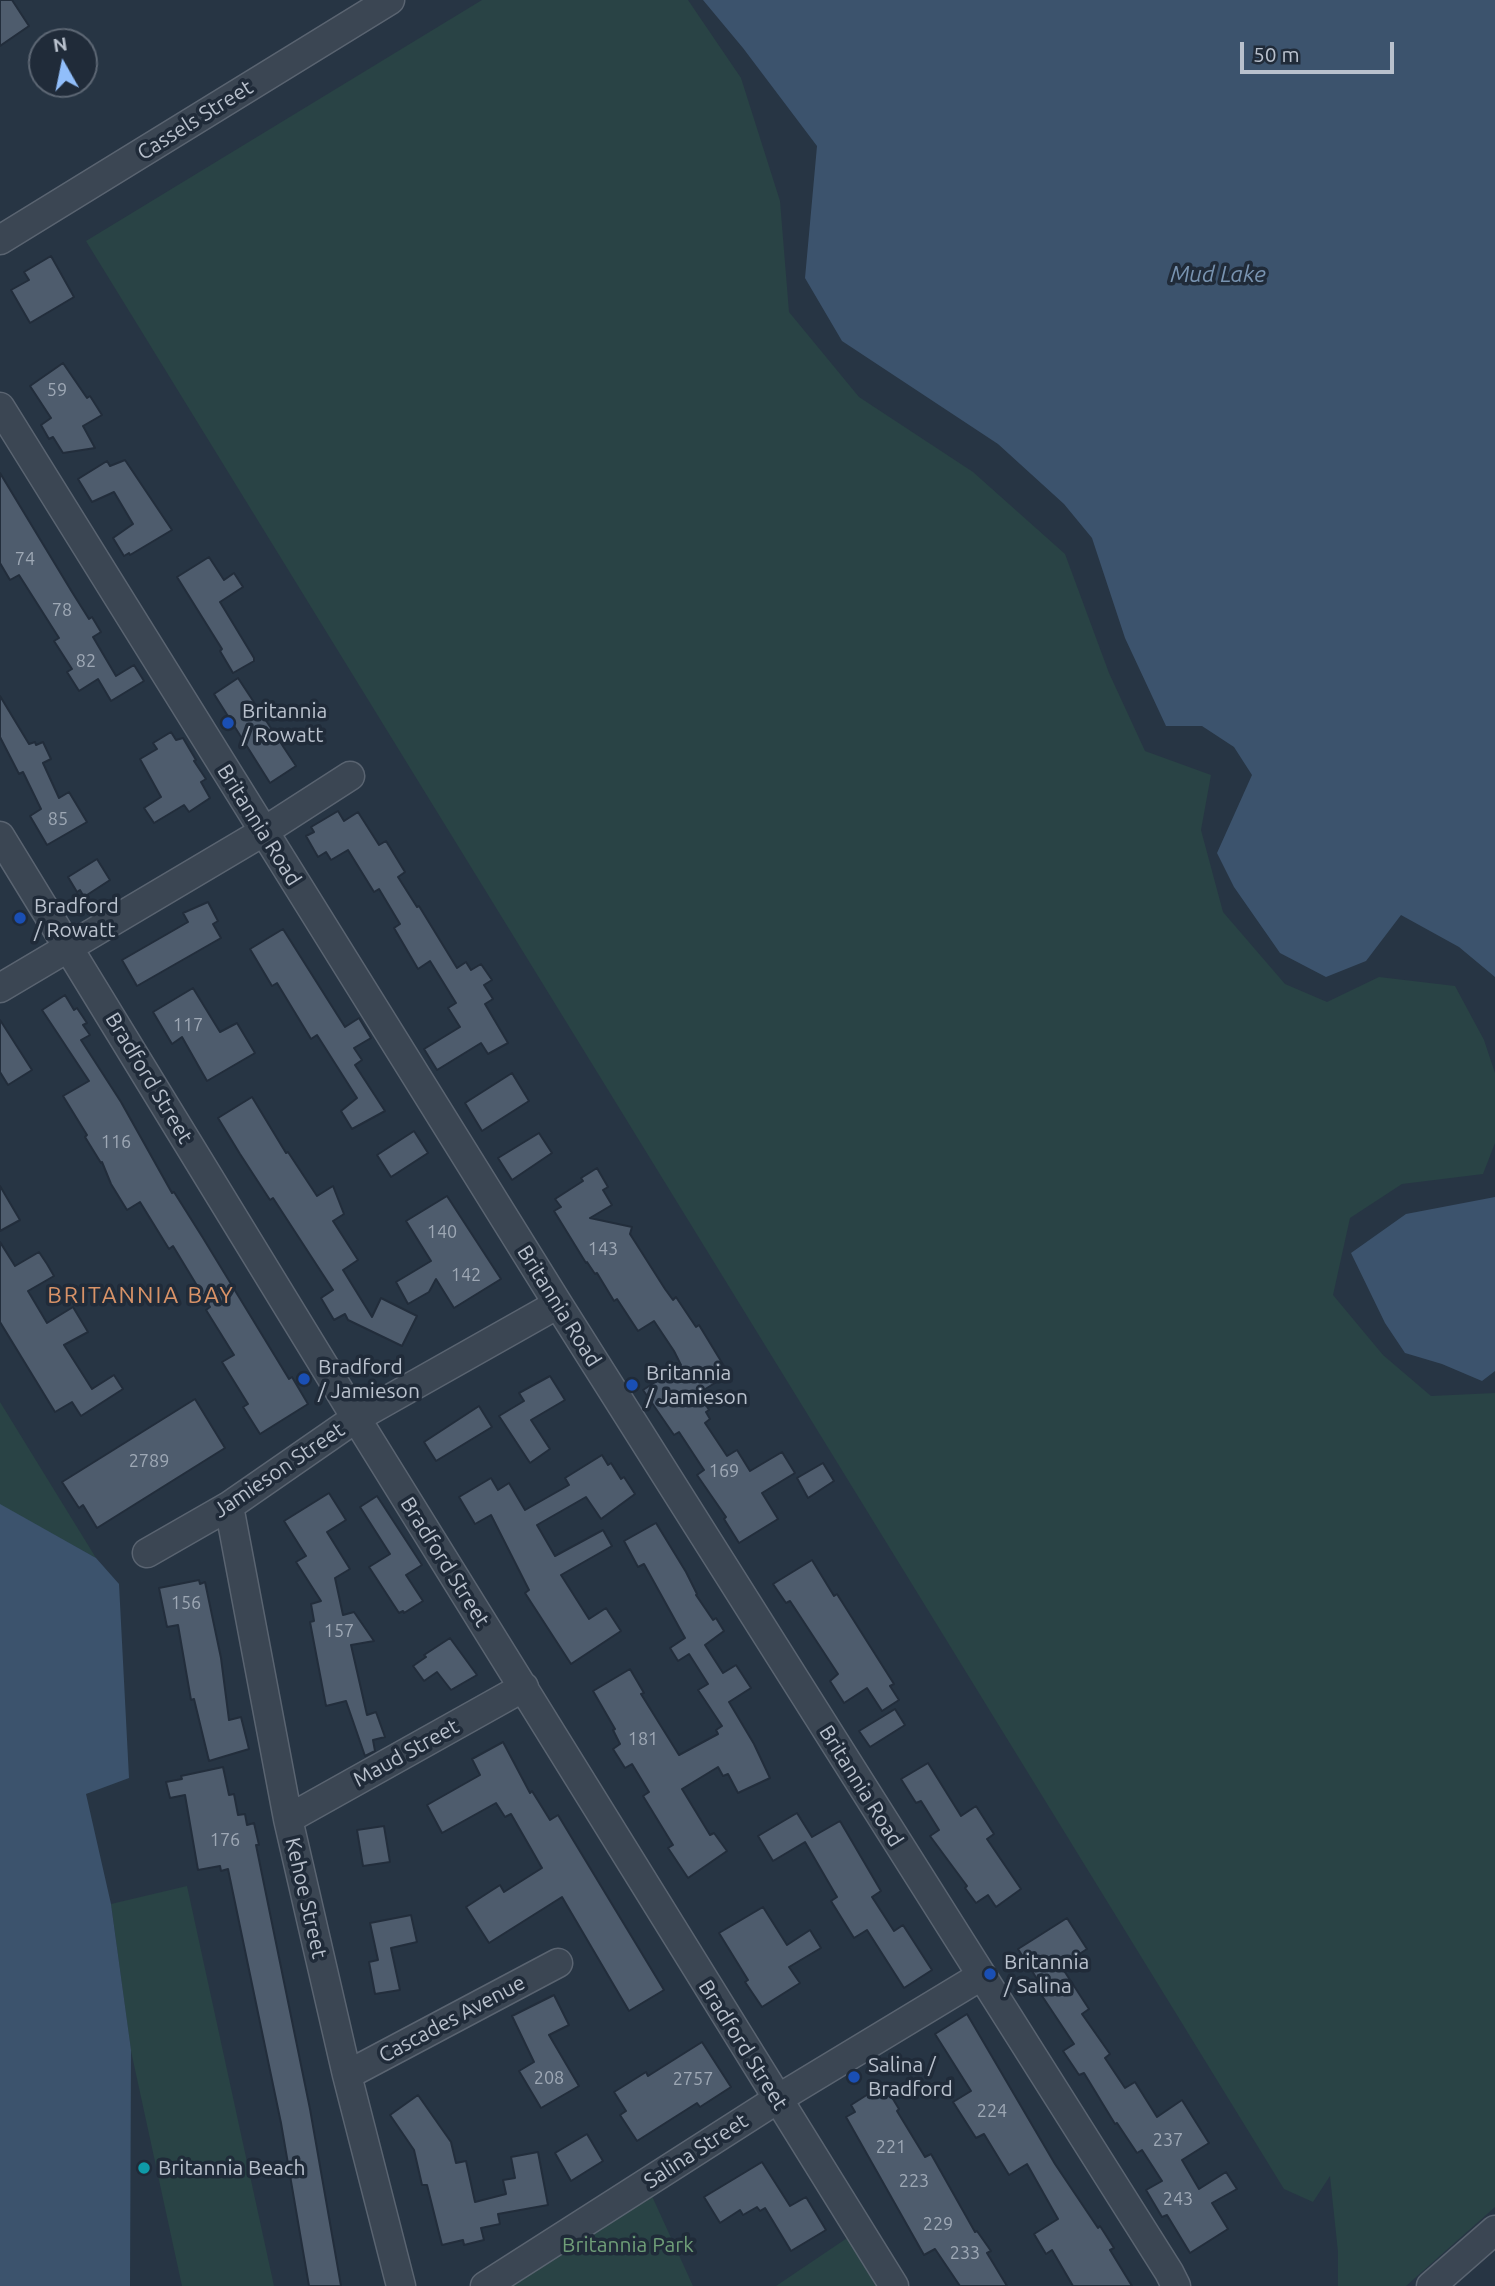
<!DOCTYPE html>
<html>
<head>
<meta charset="utf-8">
<style>
	body { margin:0 }
	#map { position:relative; width:1495px; height:2286px; overflow:hidden; background:#273544; font-family:Ubuntu,sans-serif }
	canvas { display:block }
	.north { position:absolute; left:28px; top:28px; width:70px; height:70px; box-sizing:border-box; background:#202b39; border:2px solid #5d6774; border-radius:50%; rotate:351deg; font-size:19px; font-weight:700; line-height:28px; text-align:center; color:#b9c1cd }
	.north::after { content:''; display:block; margin:auto; width:24px; height:32px; background:#91befa; clip-path:polygon(50% 0,100% 100%,50% 72%,0 100%) }
	.scale { position:absolute; left:1240px; top:42px; width:154px; height:32px; box-sizing:border-box; border:4px solid #b9c1cd; border-top:0; padding-left:9px; font-size:21px; line-height:24px; white-space:nowrap; color:#b9c1cd; -webkit-text-stroke:5px #202b39; paint-order:stroke }
</style>
</head>
<body>
<div id="map">
<canvas width="1495" height="2286"></canvas>
<div class="north">N</div>
<div class="scale">50 m</div>
</div>
<script>
const ctx = document.querySelector('canvas').getContext('2d');
ctx.lineJoin = 'round';
function fill(path, color) { ctx.fillStyle = color; ctx.fill(path, 'evenodd'); }
const poly = rows => new Path2D(rows.map(r => 'M' + r).join(''));
function stroke(path, color, width, dash) { ctx.strokeStyle = color; ctx.lineWidth = width; ctx.lineCap = dash ? 'butt' : 'round'; ctx.setLineDash(dash || []); ctx.stroke(path); }
function label(font, color, halo, rows, align = 'center') {
  ctx.font = font + ' Ubuntu,sans-serif'; ctx.lineWidth = 7; ctx.setLineDash([]); ctx.textBaseline = 'middle'; ctx.strokeStyle = halo; ctx.fillStyle = color; for (const [text, x, y, turn = 0] of rows) {
    ctx.save(); ctx.translate(x, y); ctx.rotate((+turn || 0) * Math.PI / 180); ctx.textAlign = isNaN(turn) ? turn : align; if (halo) ctx.strokeText(text, 0, 0); ctx.fillText(text, 0, 0); ctx.restore();
  }
}
fill(poly([
	[482,0,688,0,741,78,780,201,789,312,859,397,973,472,1065,554,1109,673,1145,751,1211,775,1201,830,1223,912,1285,984,1327,1002,1379,977,1455,986,1484,1040,1495,1073,1495,1143,1483,1174,1402,1184,1350,1218,1333,1295,1383,1355,1431,1396,1495,1393,1495,2207,1406,2286,1338,2286,1338,2252,1330,2176,1313,2202,1284,2189,86,241],
	[0,1402,96,1558,0,1505],
	[187,1886,274,2286,182,2286,131,2051,111,1904],
	[646,2183,693,2286,493,2286],
	[859,2230,894,2286,776,2286]
]), '#294345');
fill(poly([
	[703,0,1495,0,1495,977,1459,947,1401,915,1366,961,1326,977,1280,953,1234,887,1217,853,1252,775,1234,747,1202,726,1166,726,1125,638,1092,538,1064,504,998,444,842,341,805,278,817,146,743,48],
	[1495,1197,1495,1371,1482,1381,1442,1364,1405,1353,1385,1323,1351,1253,1406,1214],
	[0,1504,96,1558,119,1584,129,1778,86,1794,111,1904,131,2050,130,2286,0,2286]
]), '#3c536d');
const building = poly([
	[0,0,12,0,29,26,0,46,0,0],
	[51,256,74,297,30,323,11,290,29,280,24,272,51,256],
	[63,363,87,398,90,396,102,415,83,426,95,448,63,453,53,437,49,439,41,425,51,418,30,386,63,363],
	[125,460,172,530,130,555,129,553,124,556,113,538,133,524,114,492,92,502,78,479,107,461,110,466,125,460],
	[0,473,72,592,89,619,92,617,101,632,93,637,116,676,134,665,144,681,111,701,98,679,79,691,67,672,72,669,54,641,59,638,19,575,10,580,0,563,0,473],
	[209,557,224,580,234,573,243,587,220,602,254,658,254,661,233,673,220,651,222,649,177,577,209,557],
	[238,678,296,766,270,783,214,694,238,678],
	[0,696,29,744,35,742,36,745,43,742,51,759,43,763,59,798,69,792,87,822,47,845,30,816,41,809,23,772,19,774,0,737,0,696],
	[171,732,176,740,183,738,196,760,194,761,206,779,201,782,210,798,189,812,184,805,154,823,144,808,161,797,140,759,157,749,153,743,171,732],
	[338,811,344,821,358,812,379,845,386,841,405,872,398,877,417,907,419,906,457,968,466,962,471,970,481,964,492,980,484,985,493,999,485,1004,508,1043,488,1054,481,1043,437,1070,424,1049,460,1027,448,1008,456,1003,430,961,418,969,394,928,400,924,379,889,374,892,348,850,331,860,326,852,318,857,306,836,314,832,311,827,338,811],
	[97,859,110,880,84,897,80,890,77,892,68,877,97,859],
	[208,902,218,921,213,924,221,938,137,986,122,960,188,922,183,913,208,902],
	[283,929,345,1027,359,1018,371,1038,354,1048,362,1060,355,1065,385,1111,352,1129,341,1111,357,1098,317,1035,311,1039,277,983,272,986,250,949,283,929],
	[193,988,220,1032,237,1023,255,1053,207,1081,182,1037,172,1044,153,1012,193,988],
	[65,995,74,1010,77,1008,87,1023,83,1025,90,1035,81,1040,121,1102,172,1193,174,1192,203,1238,289,1379,292,1377,308,1404,260,1434,243,1407,248,1404,222,1362,234,1355,206,1310,210,1307,173,1246,169,1249,140,1202,127,1210,111,1184,102,1162,101,1163,85,1137,87,1135,63,1096,89,1081,42,1010,65,995],
	[0,1020,32,1070,8,1085,0,1072,0,1020],
	[512,1073,529,1101,482,1131,465,1103,512,1073],
	[252,1097,286,1153,288,1152,317,1196,333,1186,344,1214,333,1221,358,1260,343,1270,372,1317,381,1298,417,1316,402,1346,348,1320,345,1314,334,1320,321,1298,333,1290,273,1198,270,1200,240,1154,218,1118,252,1097],
	[414,1131,428,1153,391,1177,377,1155,414,1131],
	[539,1133,552,1153,512,1180,498,1158,539,1133],
	[597,1168,608,1187,603,1190,612,1205,590,1218,632,1227,630,1234,665,1289,673,1300,676,1297,696,1327,699,1325,724,1366,721,1367,726,1376,699,1393,709,1410,706,1412,710,1419,705,1423,727,1456,737,1450,750,1471,782,1452,795,1473,762,1493,778,1519,739,1543,724,1519,726,1517,697,1475,704,1470,679,1432,674,1435,643,1390,681,1365,674,1351,654,1321,638,1331,617,1299,614,1301,597,1273,595,1274,587,1262,586,1263,554,1211,561,1207,555,1199,583,1181,581,1178,597,1168],
	[0,1186,20,1220,0,1231,0,1186],
	[447,1196,501,1279,454,1308,436,1279,429,1292,408,1304,396,1282,431,1261,406,1221,447,1196],
	[0,1242,15,1266,39,1252,47,1264,54,1276,28,1291,47,1323,73,1307,88,1332,64,1345,92,1389,114,1375,123,1389,81,1416,72,1402,55,1412,0,1322,0,1242],
	[550,1376,565,1400,531,1420,550,1449,530,1463,499,1416,524,1401,519,1393,550,1376],
	[195,1399,225,1448,97,1528,83,1505,79,1508,62,1482,195,1399],
	[479,1406,492,1427,436,1461,424,1442,479,1406],
	[602,1455,608,1465,611,1463,621,1479,624,1477,635,1494,601,1519,586,1497,537,1525,555,1556,603,1530,612,1546,561,1575,589,1619,606,1608,621,1631,571,1664,525,1593,529,1590,491,1515,475,1524,459,1497,491,1478,498,1490,509,1483,525,1510,569,1485,565,1478,602,1455],
	[823,1463,834,1481,808,1498,797,1478,823,1463],
	[329,1493,346,1520,327,1532,350,1569,335,1578,343,1615,354,1612,374,1641,351,1645,367,1715,376,1712,385,1737,373,1740,375,1751,365,1756,346,1701,326,1706,310,1622,314,1621,311,1604,321,1601,296,1562,306,1556,284,1521,329,1493],
	[377,1496,422,1565,406,1575,423,1601,404,1613,403,1611,399,1613,369,1567,390,1554,360,1507,377,1496],
	[656,1523,686,1572,697,1594,696,1595,713,1620,716,1618,724,1631,705,1645,723,1673,736,1665,751,1688,729,1702,754,1744,770,1778,738,1793,728,1774,723,1776,718,1767,682,1789,710,1835,714,1833,727,1851,688,1878,668,1848,673,1845,643,1796,649,1792,632,1764,625,1768,613,1749,620,1744,613,1730,615,1729,593,1691,630,1669,644,1693,641,1694,679,1755,718,1734,716,1730,722,1726,698,1690,708,1684,689,1654,678,1661,670,1648,685,1638,644,1564,638,1567,624,1541,656,1523],
	[812,1560,834,1596,837,1594,894,1684,890,1686,899,1700,882,1711,867,1688,844,1703,830,1681,838,1674,790,1601,786,1603,773,1584,812,1560],
	[199,1580,200,1584,205,1582,221,1658,229,1720,241,1717,249,1749,209,1761,194,1699,191,1700,178,1625,167,1627,159,1588,199,1580],
	[450,1638,477,1675,451,1690,437,1672,424,1681,413,1666,426,1657,424,1655,450,1638],
	[895,1709,905,1725,870,1747,859,1731,895,1709],
	[503,1742,530,1793,532,1791,550,1820,558,1815,664,1990,629,2011,562,1897,489,1943,466,1907,500,1885,504,1892,542,1868,511,1814,505,1817,496,1803,442,1833,427,1805,480,1775,472,1759,503,1742],
	[928,1763,961,1816,976,1806,994,1834,987,1839,1021,1889,996,1907,988,1895,976,1903,965,1888,967,1886,930,1836,939,1830,921,1801,916,1803,901,1779,928,1763],
	[223,1767,229,1795,234,1794,238,1815,245,1814,247,1825,254,1823,259,1845,256,1845,310,2109,341,2286,309,2286,281,2123,228,1869,221,1871,220,1866,198,1870,185,1795,170,1798,166,1782,182,1779,181,1776,223,1767],
	[797,1813,812,1837,840,1821,881,1891,872,1897,894,1931,903,1925,932,1970,904,1988,867,1930,854,1938,831,1901,837,1897,805,1842,773,1861,758,1836,797,1813],
	[384,1826,390,1862,363,1866,357,1830,384,1826],
	[763,1907,787,1945,810,1930,821,1948,789,1967,800,1983,762,2007,745,1982,748,1980,719,1933,763,1907],
	[411,1915,417,1942,391,1948,400,1990,375,1994,369,1962,378,1960,370,1923,411,1915],
	[1067,1918,1087,1949,1061,1966,1089,2009,1082,2014,1110,2054,1105,2058,1125,2088,1135,2082,1157,2117,1182,2100,1209,2143,1182,2160,1199,2189,1226,2172,1237,2189,1212,2203,1228,2229,1190,2253,1167,2215,1162,2217,1146,2190,1162,2181,1142,2150,1137,2153,1117,2123,1115,2124,1084,2073,1079,2075,1063,2051,1074,2044,1040,1993,1044,1990,1018,1949,1067,1918],
	[554,1995,569,2025,549,2035,579,2086,541,2108,519,2071,534,2062,512,2016,554,1995],
	[967,2014,1055,2164,1098,2228,1100,2226,1114,2248,1110,2250,1132,2286,1073,2286,1052,2250,1046,2254,1034,2234,1058,2219,1027,2164,1009,2175,984,2134,976,2138,953,2102,971,2091,935,2034,967,2014],
	[702,2042,731,2087,700,2107,697,2103,637,2141,620,2115,626,2111,614,2092,646,2072,648,2076,702,2042],
	[884,2084,899,2109,897,2111,925,2157,931,2154,975,2232,977,2231,991,2251,987,2253,1007,2286,960,2286,935,2249,924,2255,846,2117,855,2112,851,2105,884,2084],
	[418,2095,451,2142,456,2163,466,2161,475,2202,506,2194,503,2180,515,2178,511,2157,538,2152,548,2205,498,2214,500,2224,481,2228,484,2240,464,2245,463,2240,442,2245,427,2185,422,2185,414,2150,390,2115,418,2095],
	[587,2134,603,2161,571,2181,555,2153,587,2134],
	[762,2162,790,2206,806,2197,826,2230,791,2251,765,2208,760,2211,757,2207,743,2215,740,2210,720,2223,704,2197,762,2162]
]);
fill(building, '#4e5c6d');
stroke(building, '#222d3b', 2);
const minor = poly([
	[0,240,390,0],
	[0,407,558,1304,1169,2272,1176,2286],
	[0,836,356,1418,894,2286],
	[0,988,263,832,350,776],
	[229,1506,288,1819,347,2075,401,2286],
	[147,1553,229,1506,356,1418,558,1304],
	[288,1819,524,1687],
	[347,2075,558,1963],
	[485,2286,776,2100,981,1976],
	[1431,2286,1495,2230]
]);
stroke(minor, '#5a6471', 31);
stroke(minor, '#3b4653', 28);
for (const [x, y, r, color] of [
	[228,723,7,"#1a4fb4"],
	[20,918,7,"#1a4fb4"],
	[304,1379,7,"#1a4fb4"],
	[632,1385,7,"#1a4fb4"],
	[990,1974,7,"#1a4fb4"],
	[854,2077,7,"#1a4fb4"],
	[144,2168,7,"#0f9aa8"]
]) { const dot = new Path2D(); dot.arc(x, y, r, 0, 2 * Math.PI); ctx.fillStyle = color; ctx.fill(dot); stroke(dot, '#202b39', 2.5); }
label('18px', '#9ea8b5', null, [
	["59",57,390],
	["74",25,559],
	["78",62,610],
	["82",86,661],
	["85",58,819],
	["117",188,1025],
	["116",116,1142],
	["140",442,1232],
	["143",603,1249],
	["142",466,1275],
	["2789",149,1461],
	["169",724,1471],
	["156",186,1603],
	["157",339,1631],
	["181",643,1739],
	["176",225,1840],
	["208",549,2078],
	["2757",693,2079],
	["224",992,2111],
	["237",1168,2140],
	["221",891,2147],
	["223",914,2181],
	["243",1178,2199],
	["229",938,2224],
	["233",965,2253]
]);
label('21px', '#b9c1cd', '#202b39', [
	["Cassels Street",195,120,-32],
	["Britannia Road",259,825,58],
	["Bradford Street",149,1078,59],
	["Britannia Road",559,1306,58],
	["Jamieson Street",279,1470,-34],
	["Bradford Street",445,1562,58],
	["Maud Street",406,1753,-29],
	["Britannia Road",861,1786,58],
	["Kehoe Street",306,1898,77],
	["Cascades Avenue",452,2019,-28],
	["Bradford Street",743,2045,58],
	["Salina Street",696,2151,-33]
]);
label('21px', '#b9c1cd', '#202b39', [
	["Britannia",242,711],
	["/ Rowatt",242,735],
	["Bradford",34,906],
	["/ Rowatt",34,930],
	["Bradford",318,1367],
	["/ Jamieson",318,1391],
	["Britannia",646,1373],
	["/ Jamieson",646,1397],
	["Britannia",1004,1962],
	["/ Salina",1004,1986],
	["Salina /",868,2065],
	["Bradford",868,2089],
	["Britannia Beach",158,2168]
], 'left');
label('21px', '#6f9e78', '#202b39', [
	["Britannia Park",628,2245]
]);
label('italic 23px', '#7893b0', '#202b39', [
	["Mud Lake",1218,274]
]);
ctx.letterSpacing = '2px';
label('23px', '#d99368', '#202b39', [
	["BRITANNIA BAY",141,1295]
]);
ctx.letterSpacing = '0px';
</script>
</body>
</html>
